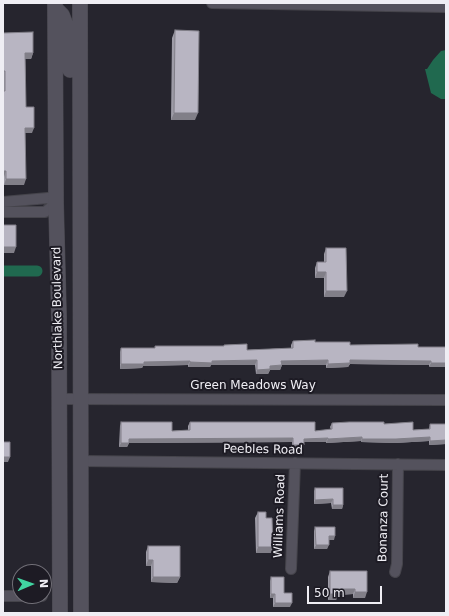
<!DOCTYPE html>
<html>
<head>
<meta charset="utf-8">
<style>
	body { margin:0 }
	#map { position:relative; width:449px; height:616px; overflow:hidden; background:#26252e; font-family:"DejaVu Sans",sans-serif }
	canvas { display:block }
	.frame { position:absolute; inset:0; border:4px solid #efeef4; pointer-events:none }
	.north { position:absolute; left:12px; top:564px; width:40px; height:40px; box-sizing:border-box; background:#1d1b24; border:1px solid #716f77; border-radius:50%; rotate:88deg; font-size:11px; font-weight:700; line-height:16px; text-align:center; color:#efeef4 }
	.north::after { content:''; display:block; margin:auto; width:14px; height:18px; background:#41d4a1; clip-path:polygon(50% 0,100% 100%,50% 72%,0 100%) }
	.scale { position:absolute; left:307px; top:586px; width:75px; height:18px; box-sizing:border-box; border:2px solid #efeef4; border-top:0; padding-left:5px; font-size:12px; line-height:14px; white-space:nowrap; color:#efeef4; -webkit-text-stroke:3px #1d1b24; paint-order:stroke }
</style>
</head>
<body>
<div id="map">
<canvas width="449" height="616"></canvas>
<div class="frame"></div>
<div class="north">N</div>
<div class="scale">50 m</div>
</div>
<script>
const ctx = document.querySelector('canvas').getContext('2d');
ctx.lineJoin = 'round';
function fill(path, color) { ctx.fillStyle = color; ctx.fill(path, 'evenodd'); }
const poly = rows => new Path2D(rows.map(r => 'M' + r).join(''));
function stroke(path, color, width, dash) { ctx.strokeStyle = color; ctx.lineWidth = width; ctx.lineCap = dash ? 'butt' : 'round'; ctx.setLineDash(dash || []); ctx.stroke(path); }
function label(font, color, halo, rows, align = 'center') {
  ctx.font = font + ' "DejaVu Sans",sans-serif'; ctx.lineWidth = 4; ctx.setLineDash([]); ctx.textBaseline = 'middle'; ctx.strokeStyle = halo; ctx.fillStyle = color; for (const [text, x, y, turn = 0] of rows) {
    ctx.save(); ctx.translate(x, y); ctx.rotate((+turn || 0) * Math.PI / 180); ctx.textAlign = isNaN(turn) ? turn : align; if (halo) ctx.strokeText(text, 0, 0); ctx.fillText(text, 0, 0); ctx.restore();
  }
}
fill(poly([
	[446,50,446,99,441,99,431,93,425,69,427,69,433,60,441,51]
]), '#20694f');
stroke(poly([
	[3,271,37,271]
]), '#20694f', 11);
const minor = poly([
	[212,3,446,7],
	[3,202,48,198,56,203,45,212,3,212],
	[59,399,446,400],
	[81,461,446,465],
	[291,569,295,463],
	[395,572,397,564,398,464],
	[3,596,42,596]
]);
const secondary = poly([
	[55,3,56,203,59,317,60,613],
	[80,3,81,613],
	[55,8,62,15,69,33,70,70]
]);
stroke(minor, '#45444b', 12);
stroke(secondary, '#45444b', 16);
stroke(minor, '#54525d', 10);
stroke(secondary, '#54525d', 15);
fill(poly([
	[175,30,195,120,171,120,172,38],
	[3,33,33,53,31,59,25,59,26,107,32,133,25,133,24,185,4,185,4,177,3,177],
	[326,248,344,297,324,297,324,278,315,278,315,268,317,262,324,262,324,254],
	[293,341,315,342,350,345,418,347,446,347,429,367,429,365,350,364,348,367,326,368,326,365,282,365,280,370,270,370,268,374,256,374,255,365,211,365,210,367,188,367,188,365,143,366,142,368,120,369,120,352,121,348,155,348,155,346,224,346,224,345,247,350,291,348,291,345],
	[121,422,172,431,188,430,188,426,190,422,315,431,331,430,330,427,332,423,384,424,413,430,429,429,430,424,446,424,446,444,429,445,429,441,395,443,361,442,361,441,326,443,326,442,304,442,303,449,292,449,292,442,129,443,127,447,119,447,120,426],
	[315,488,343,505,342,509,332,509,331,503,314,504,314,491],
	[258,512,266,518,273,547,271,553,256,553,255,518],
	[315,527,334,540,329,540,327,549,314,549,314,531],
	[148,546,180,577,177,583,151,582,151,566,146,566,146,552],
	[330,571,367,571,365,598,353,598,353,594,338,595,336,600,328,600,328,577],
	[271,577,284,593,290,607,273,607,273,598,270,598,270,581]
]), '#9e9ca7');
fill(poly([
	[25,53,33,53,31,59,23,59],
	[174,113,198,113,195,120,171,120],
	[25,128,34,128,32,133,23,133],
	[3,171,6,171,4,177,3,177],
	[6,179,26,179,24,185,4,185],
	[3,247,16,247,14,253,3,253],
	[317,272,326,272,324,278,315,278],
	[326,291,347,291,344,297,324,297],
	[257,360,255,365,211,365,210,367,188,367,190,362,212,361],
	[328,360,326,365,280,365,281,361],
	[350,360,431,361,429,365,350,364,348,367,326,368,328,364],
	[190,361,188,365,143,366,142,368,120,369,121,364,144,362],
	[431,363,446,363,446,367,429,367],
	[282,365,280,370,270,370,268,374,256,374,257,370,270,366],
	[362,437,361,441,326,443,328,439],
	[430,437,429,441,395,443,361,442,362,439],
	[293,438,292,442,127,443,129,439],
	[328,438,326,442,302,442,304,439],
	[446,440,446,444,429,445,430,441],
	[121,443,129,443,127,447,119,447],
	[293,445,304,445,303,449,292,449],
	[3,457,10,457,8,462,3,462],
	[333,499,331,503,314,504,315,500],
	[333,505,343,505,342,509,332,509],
	[329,536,335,536,334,540,327,540],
	[316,545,329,545,327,549,314,549],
	[258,547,273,547,271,553,256,553],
	[148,560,153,560,151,566,146,566],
	[153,577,180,577,177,583,151,582],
	[338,589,355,589,353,594,338,595,336,600,328,600,330,594],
	[355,592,367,592,365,598,353,598],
	[271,594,275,594,273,598,270,598],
	[275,603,292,603,290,607,273,607]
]), '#817f88');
const building = poly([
	[175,30,199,31,198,113,174,113,175,30],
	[33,32,33,53,25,53,26,107,34,107,34,128,25,128,26,179,6,179,6,171,3,171,3,91,5,91,5,71,3,71,3,33,33,32],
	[3,225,16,225,16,247,3,247,3,225],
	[326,248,346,248,347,291,326,291,326,272,317,272,317,262,326,262,326,248],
	[315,340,315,342,350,342,350,345,418,344,418,347,446,347,446,363,431,363,431,361,350,360,350,363,328,364,328,360,281,361,282,365,270,366,270,369,257,370,257,360,212,361,212,363,190,362,190,361,144,362,144,364,121,364,121,348,155,348,155,346,224,346,224,345,247,344,247,350,293,348,293,341,315,340],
	[121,422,172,422,172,431,190,430,190,422,315,422,315,431,332,429,332,423,349,422,384,422,384,424,413,422,413,430,430,429,430,424,446,424,446,440,430,441,430,437,396,439,362,439,362,437,328,439,328,438,304,439,304,445,293,445,293,438,129,439,129,443,121,443,121,422],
	[3,442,10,442,10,457,3,457,3,442],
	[315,488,343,488,343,505,333,505,333,499,315,500,315,488],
	[258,512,266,512,266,518,272,518,273,547,258,547,258,512],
	[315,527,335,527,335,536,329,536,329,545,316,545,315,527],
	[148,546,180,546,180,577,153,577,153,560,148,560,148,546],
	[330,571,367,571,367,592,355,592,355,589,338,589,338,594,330,594,330,571],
	[271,577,284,577,284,593,292,593,292,603,275,603,275,594,271,594,271,577]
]);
fill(building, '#b8b5c2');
stroke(building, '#817f88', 1);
label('12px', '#efeef4', '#1d1b24', [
	["Northlake Boulevard",58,308,-91],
	["Green Meadows Way",253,386],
	["Peebles Road",263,450,1],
	["Williams Road",280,516,-88],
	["Bonanza Court",384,518,-89]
]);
</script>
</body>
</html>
